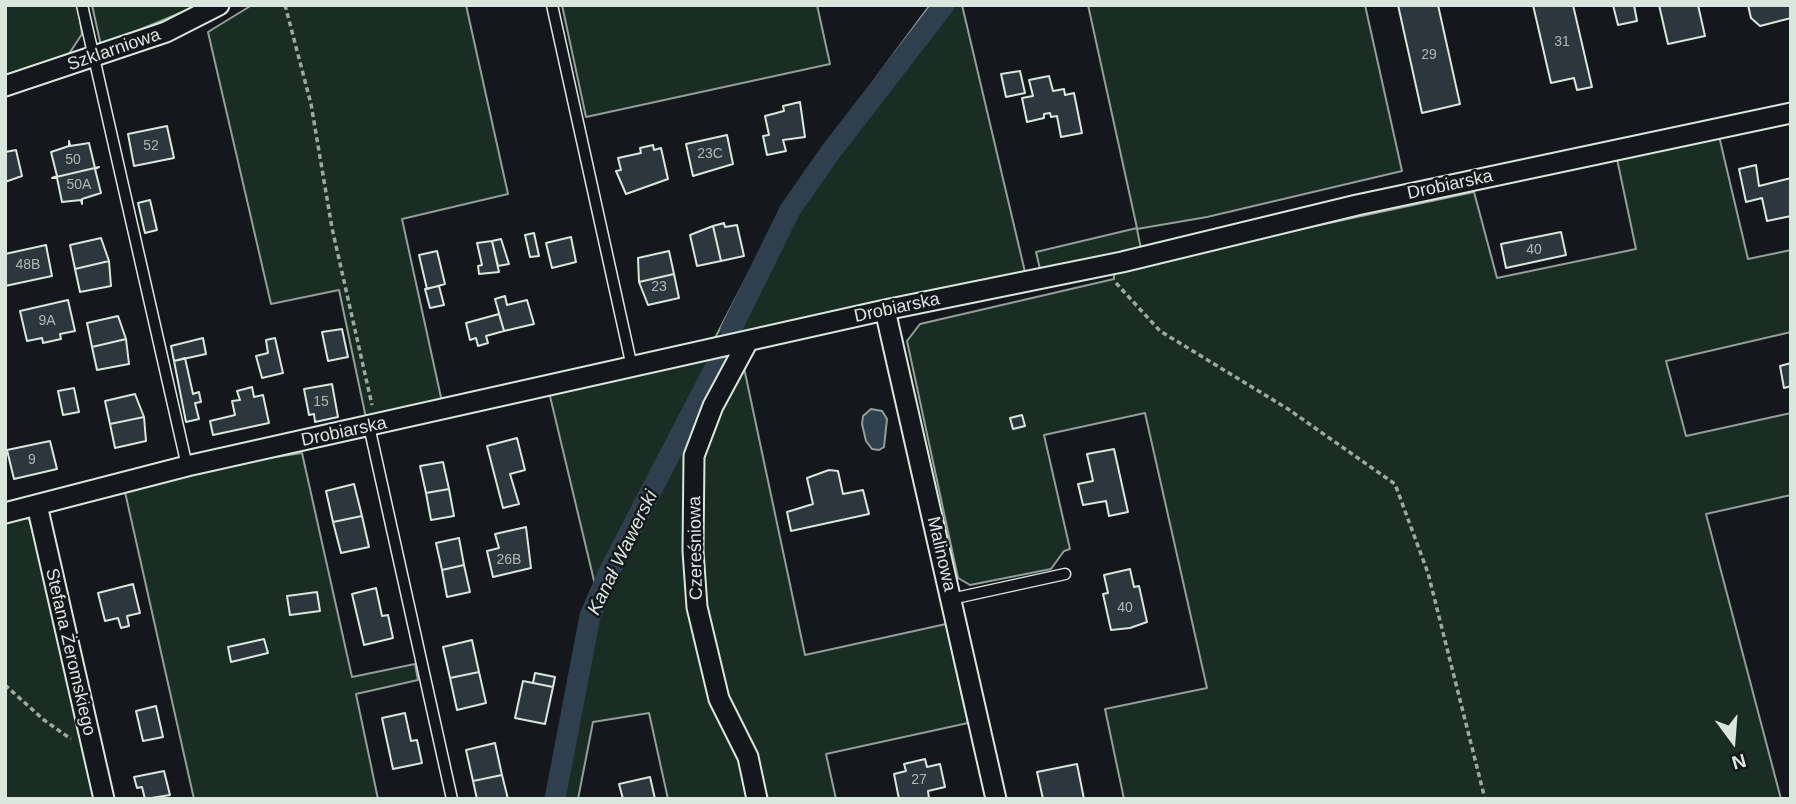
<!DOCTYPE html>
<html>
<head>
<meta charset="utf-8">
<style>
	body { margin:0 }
	#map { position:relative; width:1796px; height:804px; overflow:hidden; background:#14181c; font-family:Helvetica,sans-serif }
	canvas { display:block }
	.frame { position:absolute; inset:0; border:7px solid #d8e6dc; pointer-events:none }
	.north { position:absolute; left:1698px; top:706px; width:70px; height:70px; -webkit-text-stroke:5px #14181c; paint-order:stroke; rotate:164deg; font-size:19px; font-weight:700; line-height:28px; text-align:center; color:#d8e6dc }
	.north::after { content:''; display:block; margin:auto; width:24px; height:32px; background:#d8e6dc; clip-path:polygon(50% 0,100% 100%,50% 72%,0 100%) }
</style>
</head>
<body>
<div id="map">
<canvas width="1796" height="804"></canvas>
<div class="frame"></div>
<div class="north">N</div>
</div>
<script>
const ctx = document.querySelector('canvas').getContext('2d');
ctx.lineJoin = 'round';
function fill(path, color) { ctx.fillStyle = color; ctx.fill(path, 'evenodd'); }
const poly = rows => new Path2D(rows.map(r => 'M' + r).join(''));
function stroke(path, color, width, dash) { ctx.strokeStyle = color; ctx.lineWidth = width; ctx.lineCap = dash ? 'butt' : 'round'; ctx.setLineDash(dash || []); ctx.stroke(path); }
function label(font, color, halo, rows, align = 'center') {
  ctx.font = font + ' Helvetica,sans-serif'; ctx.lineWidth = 5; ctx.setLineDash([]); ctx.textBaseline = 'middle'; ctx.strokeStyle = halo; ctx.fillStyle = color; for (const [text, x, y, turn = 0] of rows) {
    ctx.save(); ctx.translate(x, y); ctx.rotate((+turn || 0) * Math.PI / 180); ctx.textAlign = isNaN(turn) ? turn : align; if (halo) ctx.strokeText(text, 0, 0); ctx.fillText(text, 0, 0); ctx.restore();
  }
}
const green = poly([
	[5,5,78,5,82,34,67,57,5,75,5,5],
	[92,5,199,5,101,46,92,5],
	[252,5,466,5,508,194,402,219,442,402,366,418,339,290,271,304,208,32,252,5],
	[562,5,817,5,830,64,586,117,562,5],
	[930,5,962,5,1025,272,715,338,790,194,930,5],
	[1088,5,1365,5,1402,171,1207,217,1137,229,1141,249,1040,269,1036,252,1137,228,1088,5],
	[1719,136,1748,259,1791,250,1791,332,1666,361,1686,436,1791,413,1791,495,1706,514,1781,799,1124,799,1105,709,1207,688,1145,413,1044,435,1070,549,1064,551,1051,569,970,585,958,578,907,341,920,324,1114,279,1114,269,1474,192,1497,278,1636,249,1617,159,1719,136],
	[732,354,684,454,690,466,688,585,740,753,751,799,668,799,649,713,593,722,578,799,547,799,584,612,596,589,549,392,732,354],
	[743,363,805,655,946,624,968,723,826,754,836,799,767,799,757,760,726,700,701,588,701,467,705,443,743,363],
	[302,453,352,677,415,664,418,680,356,694,378,799,194,799,125,492,242,462,302,453],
	[17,514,29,519,50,592,96,799,5,799,5,517,17,514]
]);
fill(green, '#1a2d24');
stroke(green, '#939e99', 2);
const water = poly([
	[871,409,882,411,887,419,884,447,879,450,872,449,866,441,862,424,863,416,871,409]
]);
fill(water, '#2f3f4d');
stroke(water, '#939e99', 2);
stroke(poly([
	[731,330,790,210,829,154,944,5],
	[555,799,590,616,609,572,719,360]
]), '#2f3f4d', 21);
const building = poly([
	[1398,5,1438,5,1460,104,1422,113,1398,5],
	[1533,5,1573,5,1592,87,1577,90,1574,78,1551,83,1533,5],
	[1613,5,1634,5,1637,21,1618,25,1613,5],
	[1659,5,1698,5,1705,36,1668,44,1659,5],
	[1748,5,1791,5,1791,18,1760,26,1751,18,1748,5],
	[1020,71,1025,93,1006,97,1001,74,1020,71],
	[1049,76,1053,91,1064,89,1065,95,1074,93,1082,133,1061,137,1057,116,1051,117,1050,113,1044,114,1044,118,1027,122,1022,98,1033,96,1029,80,1049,76],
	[800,102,805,137,783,140,786,151,767,155,763,136,769,135,765,116,784,111,783,106,800,102],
	[167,126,174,158,134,166,128,134,167,126],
	[727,135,733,164,693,176,686,144,727,135],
	[69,141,70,146,89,143,95,168,99,167,52,178,57,176,51,152,69,146,69,141],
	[653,145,654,150,661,148,668,179,626,194,616,171,621,170,618,158,641,153,640,148,653,145],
	[16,150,22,176,5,182,5,152,16,150],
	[1756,165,1759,186,1791,178,1791,216,1767,221,1762,198,1746,202,1739,169,1756,165],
	[99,167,95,169,101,193,82,199,82,204,81,200,62,202,57,178,52,178,99,167],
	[150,200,157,230,145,233,138,203,150,200],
	[724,223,725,227,737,225,744,256,721,261,713,226,724,223],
	[713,226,721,261,697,266,690,235,713,226],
	[1561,232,1566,255,1506,268,1501,244,1561,232],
	[534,233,539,256,530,257,525,235,534,233],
	[571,237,576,262,552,268,546,243,571,237],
	[101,238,109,261,75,269,70,245,101,238],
	[501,239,509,264,498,266,492,241,501,239],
	[492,241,499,272,479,274,478,266,482,265,477,243,492,241],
	[46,245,52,276,5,286,5,254,46,245],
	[437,251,445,284,427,289,419,255,437,251],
	[669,251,674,274,639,282,638,258,669,251],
	[109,261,111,286,80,292,75,269,109,261],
	[674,274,679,298,648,305,639,282,674,274],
	[439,286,444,305,430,308,425,289,439,286],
	[505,296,507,305,527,300,534,324,504,331,495,299,505,296],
	[68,300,75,331,60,334,61,339,43,343,42,338,27,341,20,311,68,300],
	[499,314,504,331,486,336,488,343,478,346,476,338,470,340,466,323,499,314],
	[118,316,126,339,92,347,87,323,118,316],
	[342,329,348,357,328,361,322,332,342,329],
	[203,338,206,354,174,361,171,346,203,338],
	[275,338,283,373,262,378,256,356,268,353,266,340,275,338],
	[126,339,129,364,97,370,92,347,126,339],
	[185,358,193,394,199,392,201,402,195,403,199,419,186,422,174,361,185,358],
	[1791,363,1791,386,1784,388,1780,366,1791,363],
	[332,384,338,417,315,422,314,414,309,415,304,389,332,384],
	[252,387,254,397,263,395,269,423,213,435,210,421,235,415,232,401,240,400,237,391,252,387],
	[74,388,79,412,63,415,58,391,74,388],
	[135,394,144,417,110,424,105,401,135,394],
	[1022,415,1025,426,1013,429,1010,418,1022,415],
	[144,417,146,441,115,448,110,424,144,417],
	[517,438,525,470,510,474,519,504,503,508,487,446,517,438],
	[50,441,57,469,14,479,7,450,50,441],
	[1114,449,1128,512,1109,516,1106,501,1083,505,1078,484,1093,481,1087,454,1114,449],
	[443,462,449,489,426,493,420,466,443,462],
	[829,470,838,471,843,494,863,490,869,514,791,531,787,512,813,504,807,478,829,470],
	[354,484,362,516,333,522,326,491,354,484],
	[449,489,454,516,431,520,426,493,449,489],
	[362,516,369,547,341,553,333,522,362,516],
	[526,527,531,568,493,577,487,551,499,548,495,534,526,527],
	[459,538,464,565,442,570,436,543,459,538],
	[464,565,470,592,447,597,442,570,464,565],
	[1130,569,1134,587,1139,586,1147,622,1130,628,1111,630,1103,594,1108,593,1104,575,1130,569],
	[133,584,140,613,127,616,129,626,121,628,118,618,105,621,98,593,133,584],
	[376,588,382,616,388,615,393,638,364,645,352,594,376,588],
	[317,592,320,611,290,615,287,596,317,592],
	[264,639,268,653,231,662,228,647,264,639],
	[472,640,479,672,450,678,443,647,472,640],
	[479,672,486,703,457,710,450,678,479,672],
	[535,673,555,677,553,687,533,683,535,673],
	[523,681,553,687,545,724,515,718,523,681],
	[156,706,163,737,143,741,136,711,156,706],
	[405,713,411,741,417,740,422,763,393,769,382,718,405,713],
	[495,743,502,775,473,781,466,750,495,743],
	[925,759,927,767,940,764,945,787,928,791,929,799,899,799,894,774,906,771,904,764,925,759],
	[1077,764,1084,799,1043,799,1037,772,1077,764],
	[164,771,170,795,145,799,142,787,137,788,134,777,164,771],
	[502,775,508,799,477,799,473,781,502,775],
	[650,777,655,799,623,799,619,784,650,777]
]);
fill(building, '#2c363c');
stroke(building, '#d8e6dc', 2);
const lane = poly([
	[82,5,187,466],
	[552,5,632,367],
	[369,426,452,799],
	[951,599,1065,574]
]);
const street = poly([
	[5,86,166,32,219,5],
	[885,310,996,799],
	[748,341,713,406,694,456,693,551,697,607,719,699,748,757,757,799],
	[37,505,104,799],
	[5,513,187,466,885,310,1122,262,1357,205,1791,113]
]);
stroke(lane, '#d8e6dc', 13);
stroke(street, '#d8e6dc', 23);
stroke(poly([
	[285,5,311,104,332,228,372,405],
	[1116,283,1160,331,1288,409,1395,484,1428,573,1485,799],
	[5,685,44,720,71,739]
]), '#9da8a2', 3.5, [5, 3.5]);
stroke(lane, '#14181c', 10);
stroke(street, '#14181c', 19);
label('14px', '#adbab4', null, [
	["31",1562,42],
	["29",1429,55],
	["52",151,146],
	["23C",710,154],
	["50",73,160],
	["50A",79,185],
	["40",1534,250],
	["48B",28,265],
	["23",659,287],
	["9A",47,321],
	["15",321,402],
	["9",32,460],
	["26B",509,560],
	["40",1125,608],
	["27",919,780]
]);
label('18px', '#d8e6dc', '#14181c', [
	["Szklarniowa",114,50,-19],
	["Drobiarska",1450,185,-12],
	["Drobiarska",897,308,-12],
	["Drobiarska",344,432,-12],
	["Czereśniowa",696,548,-91],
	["Malinowa",941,554,77],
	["Stefana Żeromskiego",70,652,77]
]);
label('italic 19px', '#d8e6dc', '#14181c', [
	["Kanał Wawerski",623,553,-64]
]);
</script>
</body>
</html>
